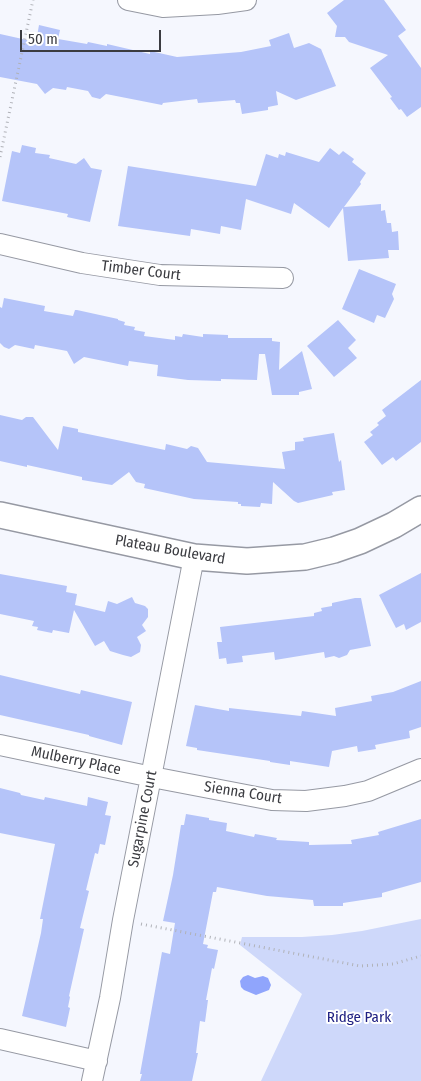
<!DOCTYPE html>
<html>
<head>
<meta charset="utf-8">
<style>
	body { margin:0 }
	#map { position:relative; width:421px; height:1081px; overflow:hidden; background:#f5f7fe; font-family:"Fira Sans Condensed",sans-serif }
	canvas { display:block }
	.scale { position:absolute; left:20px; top:30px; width:141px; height:22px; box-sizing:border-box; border:2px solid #3b3c41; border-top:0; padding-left:6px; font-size:15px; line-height:18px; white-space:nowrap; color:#3b3c41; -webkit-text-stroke:4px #fff; paint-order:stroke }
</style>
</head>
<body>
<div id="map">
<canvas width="421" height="1081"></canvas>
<div class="scale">50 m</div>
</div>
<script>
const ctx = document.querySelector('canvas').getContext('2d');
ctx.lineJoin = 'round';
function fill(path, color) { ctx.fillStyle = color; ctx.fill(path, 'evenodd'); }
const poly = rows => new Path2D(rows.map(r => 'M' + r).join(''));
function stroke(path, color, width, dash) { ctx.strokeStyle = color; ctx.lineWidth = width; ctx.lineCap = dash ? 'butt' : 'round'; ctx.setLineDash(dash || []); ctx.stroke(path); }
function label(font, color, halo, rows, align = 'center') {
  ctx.font = font + ' "Fira Sans Condensed",sans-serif'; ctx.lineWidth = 4; ctx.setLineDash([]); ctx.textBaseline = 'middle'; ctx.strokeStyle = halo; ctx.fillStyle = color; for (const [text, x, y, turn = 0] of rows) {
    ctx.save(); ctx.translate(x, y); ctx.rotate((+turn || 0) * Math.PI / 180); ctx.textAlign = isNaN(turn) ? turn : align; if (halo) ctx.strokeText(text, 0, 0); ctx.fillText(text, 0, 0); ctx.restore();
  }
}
fill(poly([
	[421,919,421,1081,261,1081,302,994,240,945,242,937,302,937,332,935,362,931]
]), '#ced8fa');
fill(poly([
	[248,975,255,978,263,976,268,978,271,985,269,990,256,995,244,990,241,987,240,981,243,977]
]), '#90a5fc');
fill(poly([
	[344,0,384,0,406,30,398,36,421,68,421,107,407,117,401,109,399,110,390,98,392,97,370,68,388,55,349,42,345,37,335,37,337,26,327,13],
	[39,25,60,30,58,39,87,44,88,42,107,46,107,44,150,54,150,51,177,57,241,52,271,46,269,40,289,33,294,48,309,43,321,49,336,86,296,100,276,91,278,105,268,107,268,110,242,114,240,103,236,103,235,100,198,103,197,99,163,103,162,105,106,94,100,99,92,97,88,91,67,87,66,90,53,88,45,94,37,84,0,77,0,34,36,42],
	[22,145,36,148,35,153,50,155,49,158,76,164,84,158,91,168,102,170,90,222,67,217,68,214,2,201,12,151,20,153],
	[330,148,339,155,343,151,354,159,352,162,366,173,360,182,361,184,344,207,381,204,381,211,385,210,387,223,391,223,392,232,398,231,399,250,388,250,389,258,348,261,343,208,329,228,294,203,291,214,246,199,241,230,221,226,220,234,191,229,190,236,118,226,128,166,256,186,266,154,278,158,279,154,285,156,286,152,319,162],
	[359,269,396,284,392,294,394,299,385,318,377,315,374,323,342,309],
	[4,298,45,306,44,311,73,316,75,310,77,310,118,319,118,320,125,322,124,325,135,327,134,330,145,332,144,336,175,340,175,336,182,337,183,334,203,337,203,334,228,335,228,338,272,338,272,341,280,342,279,370,302,351,312,389,299,392,299,395,272,395,265,354,259,354,257,380,221,379,221,381,188,380,157,376,158,365,129,361,128,366,84,357,74,364,67,351,35,345,34,349,15,345,9,349,4,347,0,343,0,307,2,308],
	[338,320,356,340,348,348,357,358,334,377,307,346],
	[421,380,421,442,396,461,393,457,382,465,364,442,373,435,370,432,379,425,377,423,386,416,382,410],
	[0,415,22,420,26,417,33,417,58,450,63,426,78,429,78,432,165,450,166,444,187,449,191,446,198,448,207,462,285,469,282,452,295,450,295,442,304,441,303,438,334,433,339,462,341,460,345,490,332,492,333,495,298,503,294,501,273,482,272,504,261,503,260,507,241,506,241,504,238,504,238,502,194,499,144,488,145,484,136,482,129,472,112,485,82,480,82,477,27,465,27,467,0,461],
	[421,573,421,622,406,630,404,624,396,628,379,595],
	[0,574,67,586,66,592,77,594,75,605,105,612,108,601,117,604,132,597,135,603,145,606,148,609,148,617,142,625,146,631,137,637,141,645,140,652,131,657,123,655,110,651,104,641,95,646,74,610,69,633,53,630,52,633,37,630,38,627,32,626,34,621,0,614],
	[355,598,361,598,371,646,350,650,347,655,339,658,334,656,325,658,324,652,275,660,274,652,242,656,243,662,227,664,226,658,219,659,217,642,222,642,220,627,314,616,314,613,322,611,321,608,332,606,332,603],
	[0,675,80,694,81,690,132,702,122,745,89,736,89,735,0,715],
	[421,681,421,727,409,731,410,738,375,745,376,749,358,752,357,746,332,751,329,767,290,761,290,765,270,762,270,761,197,750,197,748,186,746,195,705,229,711,229,708,301,716,302,711,336,716,335,708,372,701,371,696,393,692],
	[0,788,20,793,21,795,44,800,45,797,87,806,88,797,108,802,105,815,111,816,105,845,100,844,98,854,95,853,86,890,89,891,80,928,84,929,69,996,70,997,68,1007,70,1008,66,1027,22,1016,41,933,43,919,40,919,55,844,0,833],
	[186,814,209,818,209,820,227,823,226,831,254,837,255,834,277,838,276,840,309,842,309,845,352,844,351,840,379,835,378,832,421,819,421,882,382,893,382,897,343,903,343,906,314,906,313,900,267,896,217,887,216,892,213,892,203,944,208,945,207,948,218,950,214,969,212,968,206,1000,208,1000,205,1022,200,1021,196,1053,198,1053,192,1081,140,1081,142,1074,140,1074,162,952,170,954,175,923,163,921,173,875,181,825,184,825]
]), '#b5c4f9');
const minor = poly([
	[128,0,163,7,217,4,246,0],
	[0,244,82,263,160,275,283,278],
	[0,745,152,777,272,800,306,801,345,796,368,791,421,769],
	[0,1039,97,1061],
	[92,1081,110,998,123,920,194,557]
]);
const tertiary = poly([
	[0,515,194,557,247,561,305,557,334,550,360,541,394,525,421,509]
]);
stroke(minor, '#9699a3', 22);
stroke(tertiary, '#9699a3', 28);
stroke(poly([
	[0,157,33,0],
	[141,924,360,966,393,964,421,956]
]), '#b0b2b8', 3, [1, 4]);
stroke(minor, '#fff', 20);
stroke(tertiary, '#fff', 25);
label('15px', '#3b3c41', '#fff', [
	["Timber Court",141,271,7],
	["Plateau Boulevard",170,550,10],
	["Mulberry Place",76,761,12],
	["Sienna Court",243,793,9],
	["Sugarpine Court",143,819,-79]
]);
label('15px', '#1f2082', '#fff', [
	["Ridge Park",359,1018]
]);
</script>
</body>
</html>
